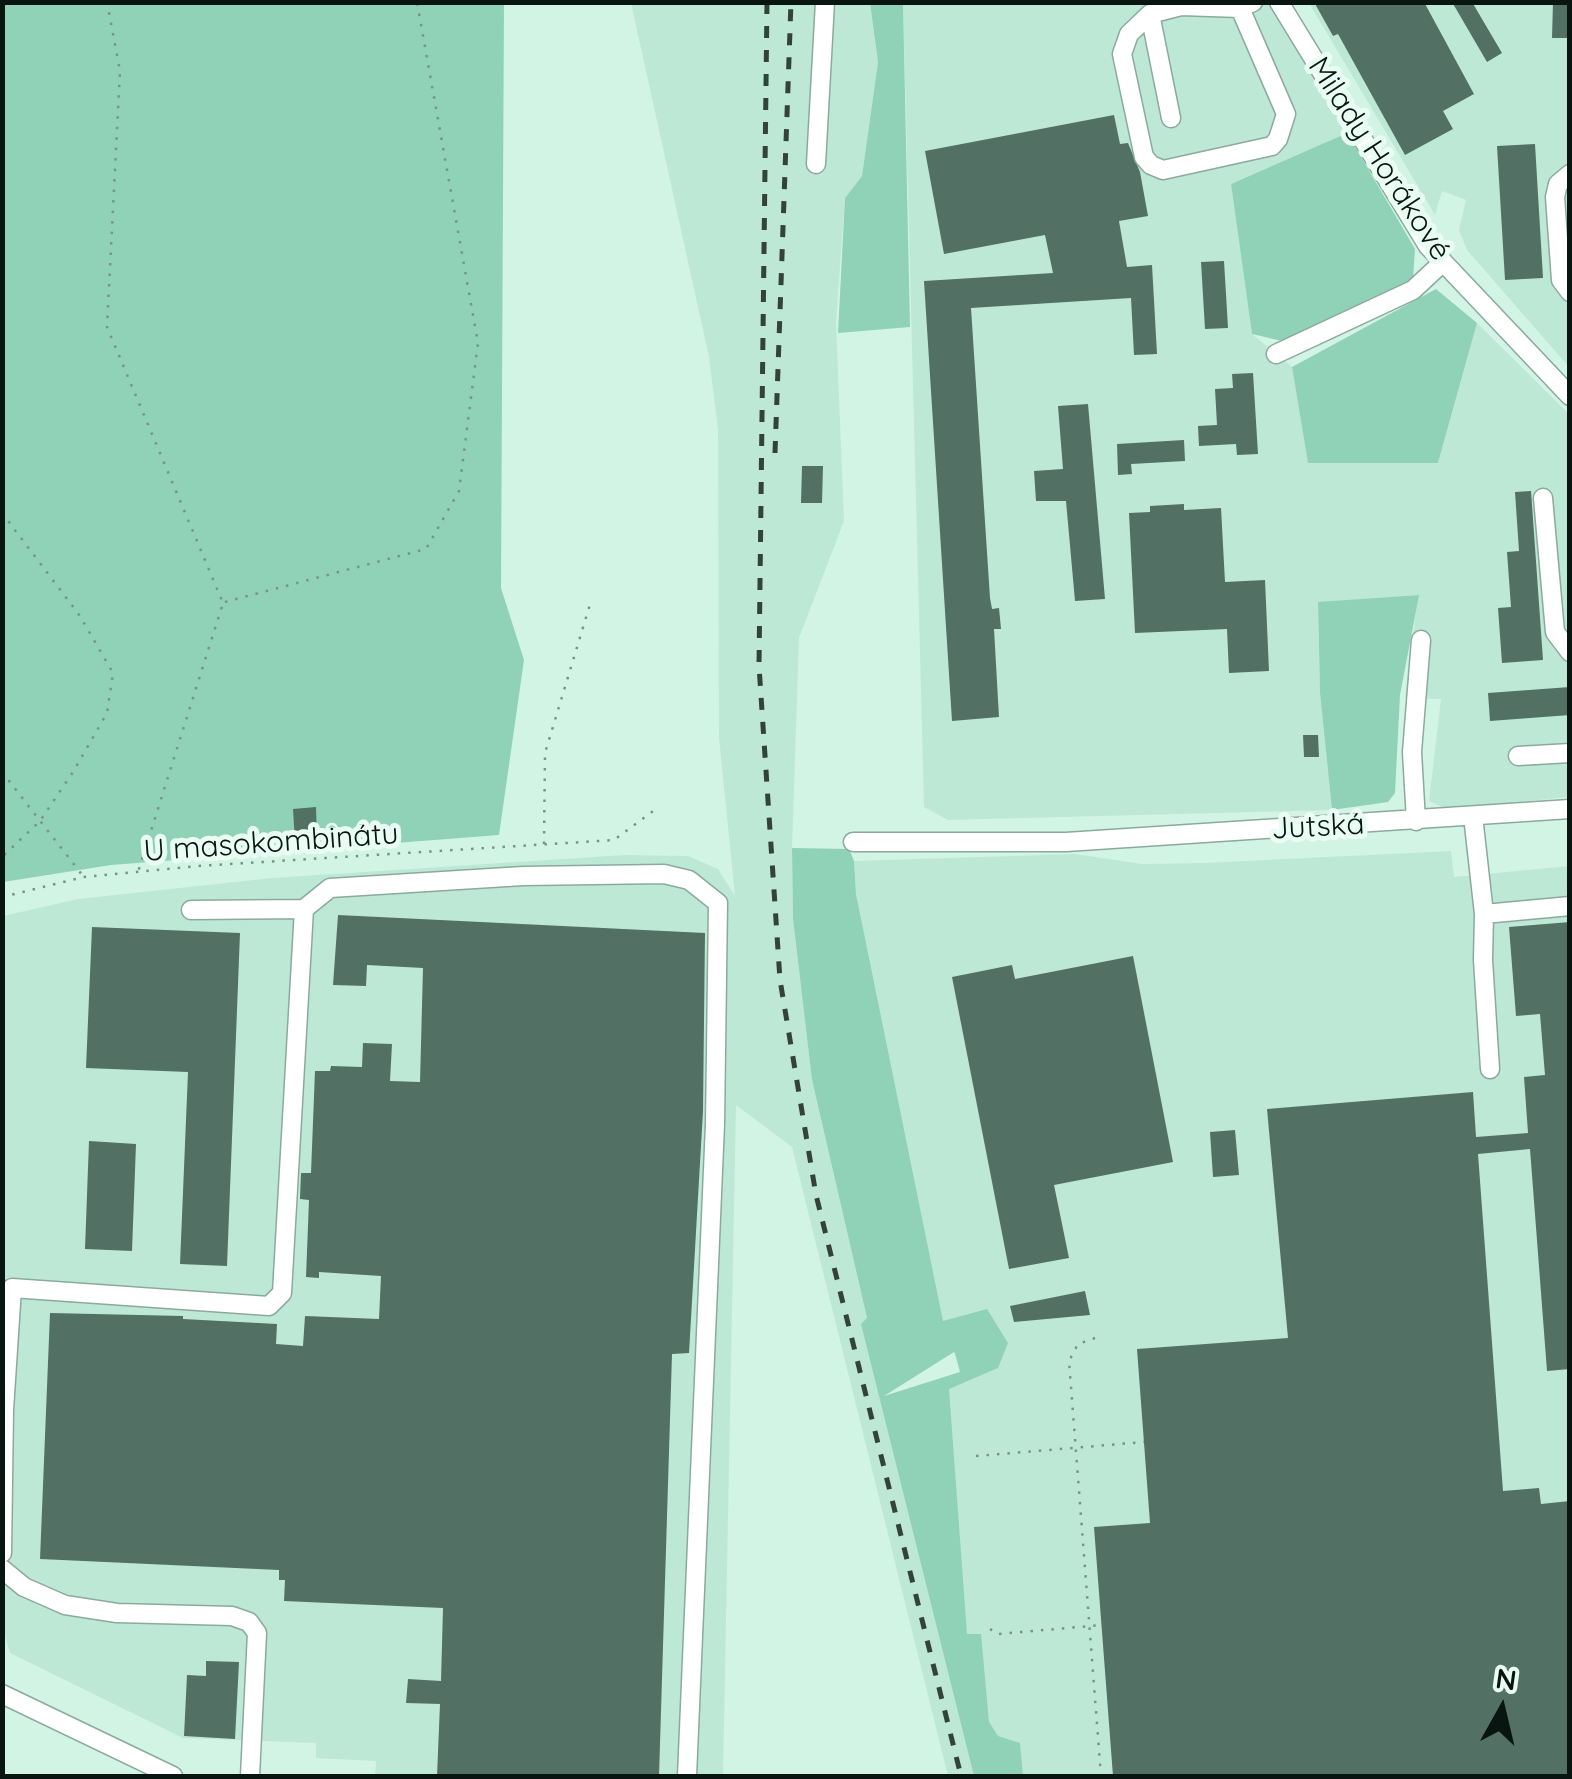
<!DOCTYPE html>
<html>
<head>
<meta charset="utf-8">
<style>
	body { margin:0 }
	#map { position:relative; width:1572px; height:1779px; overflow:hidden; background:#d2f4e5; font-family:Quicksand,sans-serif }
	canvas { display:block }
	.frame { position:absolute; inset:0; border:5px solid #091510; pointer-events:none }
	.north { position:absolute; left:1452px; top:1659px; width:100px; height:100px; -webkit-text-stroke:8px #e9fdf4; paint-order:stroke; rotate:8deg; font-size:28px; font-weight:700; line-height:40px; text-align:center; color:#091510 }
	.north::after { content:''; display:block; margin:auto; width:35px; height:45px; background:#091510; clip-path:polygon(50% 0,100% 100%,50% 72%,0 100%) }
</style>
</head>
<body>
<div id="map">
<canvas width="1572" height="1779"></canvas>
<div class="frame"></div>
<div class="north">N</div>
</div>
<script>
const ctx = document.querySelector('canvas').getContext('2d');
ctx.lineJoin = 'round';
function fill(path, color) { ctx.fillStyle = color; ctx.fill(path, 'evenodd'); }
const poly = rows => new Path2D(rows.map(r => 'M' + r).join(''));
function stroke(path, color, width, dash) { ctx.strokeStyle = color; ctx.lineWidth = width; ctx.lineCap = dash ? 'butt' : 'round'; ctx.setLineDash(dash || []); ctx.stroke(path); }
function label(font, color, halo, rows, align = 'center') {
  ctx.font = font + ' Quicksand,sans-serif'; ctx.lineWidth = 10; ctx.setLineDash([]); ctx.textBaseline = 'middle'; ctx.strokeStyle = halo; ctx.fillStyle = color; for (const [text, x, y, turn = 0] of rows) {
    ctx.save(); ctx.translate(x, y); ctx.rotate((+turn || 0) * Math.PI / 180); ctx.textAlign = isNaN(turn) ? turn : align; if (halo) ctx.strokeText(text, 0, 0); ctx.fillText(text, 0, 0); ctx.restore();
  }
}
fill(poly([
	[631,3,870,3,878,62,862,176,845,198,836,322,844,521,799,638,792,848,793,919,812,1080,867,1318,880,1399,961,1372,943,1322,916,1201,856,894,854,861,1075,854,1142,864,1204,863,1451,851,1454,877,1569,866,1569,1776,948,1776,792,1147,736,1105,723,1776,375,1776,376,1761,316,1758,316,1743,183,1738,10,1653,3,1629,3,916,78,899,272,878,624,855,688,856,718,869,735,896,719,738,718,430,709,357],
	[903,3,1272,3,1347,133,1231,184,1252,334,1292,367,1309,463,1438,463,1477,323,1569,414,1569,797,1447,809,1429,801,1441,699,1405,698,1418,595,1318,603,1320,693,1332,810,948,820,924,807],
	[1309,3,1569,3,1569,367,1467,250,1459,230,1466,200,1442,191,1435,215]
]), '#bee8d6');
fill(poly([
	[3,3,504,3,501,588,524,660,499,835,111,865,3,882],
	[870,3,903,3,910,327,838,333,845,198,862,176,878,62],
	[1347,133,1415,249,1413,279,1282,341,1252,334,1231,184],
	[1436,289,1477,323,1438,463,1308,463,1292,367],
	[1419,595,1400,695,1395,793,1388,802,1332,810,1320,693,1318,602],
	[792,848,849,849,854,861,856,894,943,1321,987,1309,1008,1343,998,1368,949,1389,967,1634,981,1634,989,1722,998,1736,1020,1743,1023,1776,974,1776,861,1324,867,1318,812,1080,793,919],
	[955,1353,960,1372,884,1396,954,1352]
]), '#90d2b7');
fill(poly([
	[1314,2,1424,2,1474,94,1443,111,1453,129,1405,155,1338,34,1333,36],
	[1452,2,1472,2,1502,53,1487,62],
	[1553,2,1570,2,1570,38,1552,38],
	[1114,115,1120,144,1128,143,1140,172,1148,216,1119,221,1127,267,1152,265,1157,354,1134,355,1131,298,971,308,990,598,992,609,999,608,1001,629,994,629,999,717,952,721,924,281,1053,273,1045,235,944,254,925,151],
	[1535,144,1543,278,1505,280,1497,146],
	[1224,261,1228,328,1205,329,1201,262],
	[1253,373,1258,454,1237,455,1236,444,1199,446,1198,426,1217,425,1215,389,1233,388,1232,374],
	[1088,404,1105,599,1075,601,1066,501,1036,501,1034,471,1063,469,1058,406],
	[1184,440,1185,461,1131,464,1132,474,1118,475,1117,444],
	[802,466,823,466,822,503,801,503],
	[1531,491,1543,660,1502,663,1498,608,1511,607,1507,552,1519,551,1515,492],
	[1184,504,1184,510,1221,508,1225,582,1265,580,1269,671,1229,673,1227,629,1135,633,1129,513,1150,512,1150,506],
	[1570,687,1570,715,1490,721,1488,693],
	[1303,735,1318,735,1319,757,1304,757],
	[316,807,317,840,295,841,293,809],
	[338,915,705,933,703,1111,689,1353,672,1354,659,1776,437,1776,440,1704,406,1703,408,1679,441,1681,443,1608,284,1601,285,1580,279,1580,279,1570,40,1559,50,1313,183,1316,183,1319,277,1324,276,1344,303,1346,305,1316,379,1319,381,1276,319,1272,319,1278,306,1277,309,1200,300,1199,301,1173,311,1173,315,1071,330,1071,331,1066,362,1067,363,1043,392,1044,390,1081,420,1082,423,968,367,965,366,986,333,985],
	[1570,922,1570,1369,1547,1371,1530,1149,1478,1154,1503,1491,1539,1488,1541,1504,1570,1501,1570,1776,1113,1776,1094,1527,1150,1523,1137,1349,1288,1338,1267,1109,1473,1092,1476,1137,1528,1133,1524,1077,1545,1075,1540,1014,1516,1016,1509,927],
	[92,927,240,933,227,1266,180,1264,188,1072,86,1068],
	[1133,956,1173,1162,1054,1185,1069,1258,1009,1269,952,977,1012,965,1015,979],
	[1235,1130,1239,1175,1213,1177,1210,1132],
	[89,1141,136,1144,132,1251,85,1249],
	[1085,1291,1090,1315,1014,1322,1010,1306],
	[206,1661,239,1662,235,1739,184,1736,187,1675,206,1676]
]), '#527063');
const minor = poly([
	[1279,2,1428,246,1570,396],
	[1240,8,1286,114,1278,139,1272,146,1163,170,1151,165,1144,157,1122,54,1129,34,1150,14,1181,6,1240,8,1253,2],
	[1150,14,1171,118],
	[816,164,825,2],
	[1570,174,1558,184,1555,197,1561,280,1570,292],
	[1276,354,1413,290,1442,263],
	[1543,498,1555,632,1570,652],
	[1518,756,1570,753],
	[1473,816,1484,914,1570,906],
	[1416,821,1412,752,1421,640],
	[853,842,1066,842,1570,809],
	[304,909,330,888,523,876,664,874,689,880,718,903,715,1124,687,1776],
	[1484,914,1483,960,1490,1069],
	[2,1553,4,1410,12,1288,269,1306,282,1293,304,909,191,910],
	[2,1569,24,1587,65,1605,117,1613,232,1616,249,1622,257,1633,250,1776],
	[2,1694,173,1776]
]);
stroke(minor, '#8baa9d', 21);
stroke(poly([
	[107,2,120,71,107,327,223,603,138,872],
	[2,513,80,616,113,673,107,713,73,772,40,821,2,857],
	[225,602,426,549,459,491,478,343,417,2],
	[2,772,83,876],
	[544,844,545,753,591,601],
	[2,897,84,877,198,866,614,840,656,809],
	[1095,1338,1078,1344,1069,1361,1101,1776],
	[976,1456,1144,1442],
	[990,1629,998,1634,1102,1625]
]), '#7a9388', 2.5, [2.5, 8]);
stroke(minor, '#fff', 18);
stroke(poly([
	[767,2,759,666,780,980,816,1195,961,1776],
	[775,453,791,2]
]), '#33433c', 5, [12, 12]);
label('30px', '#091510', '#e9fdf4', [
	["Milady Horákové",1379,159,57],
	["Jutská",1318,827,-3],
	["U masokombinátu",271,843,-4]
]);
</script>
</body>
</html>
